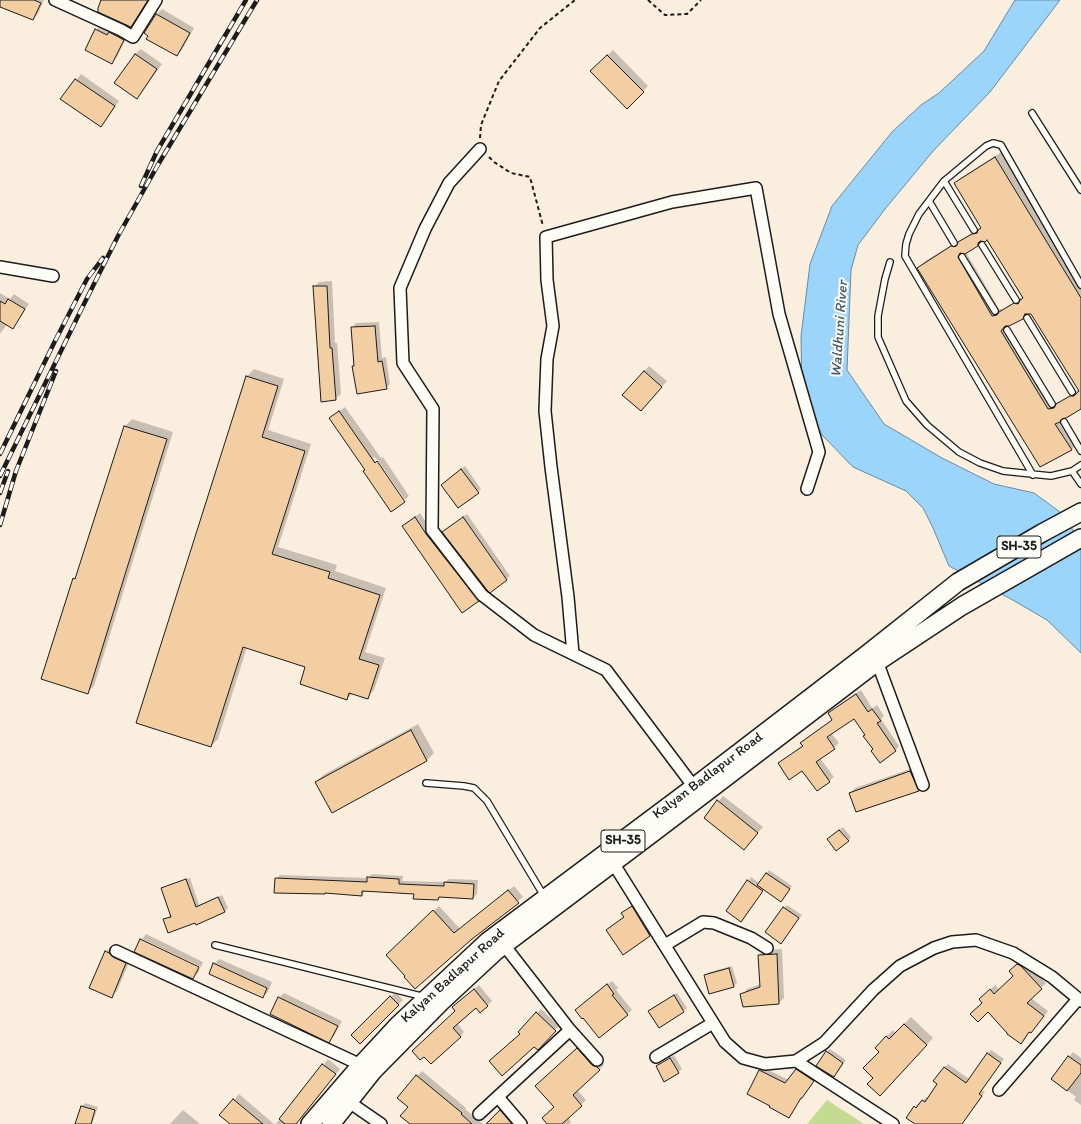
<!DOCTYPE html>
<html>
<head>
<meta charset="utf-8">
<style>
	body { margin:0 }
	canvas { display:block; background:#faeede }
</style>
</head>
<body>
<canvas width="1081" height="1124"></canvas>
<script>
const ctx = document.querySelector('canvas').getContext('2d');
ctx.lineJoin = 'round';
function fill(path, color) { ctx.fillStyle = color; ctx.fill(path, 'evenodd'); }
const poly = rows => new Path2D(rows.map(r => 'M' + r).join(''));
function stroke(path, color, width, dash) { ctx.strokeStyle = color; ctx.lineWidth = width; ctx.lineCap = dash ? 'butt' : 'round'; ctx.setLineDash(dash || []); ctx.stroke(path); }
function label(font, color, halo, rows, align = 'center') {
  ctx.font = font + ' Itim,sans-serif'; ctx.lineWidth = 4; ctx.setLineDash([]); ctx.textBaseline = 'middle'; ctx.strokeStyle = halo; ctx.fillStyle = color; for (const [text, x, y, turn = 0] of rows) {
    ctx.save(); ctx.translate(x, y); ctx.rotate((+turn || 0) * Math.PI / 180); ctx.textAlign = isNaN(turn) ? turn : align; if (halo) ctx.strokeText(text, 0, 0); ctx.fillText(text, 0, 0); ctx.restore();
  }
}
fill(poly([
	[827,1100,864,1124,807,1124]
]), '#c5db91');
const water = poly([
	[1015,0,1060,0,990,92,934,150,885,209,858,245,851,270,847,370,884,424,942,458,994,484,1034,493,1060,512,1081,541,1081,653,1047,620,1011,599,949,566,933,528,923,508,906,491,853,467,822,435,802,396,801,336,810,264,832,206,892,132,921,105,939,93,984,51,1015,0]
]);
fill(water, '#9bd5fb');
stroke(water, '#688ba2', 1);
fill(poly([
	[0,0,44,0,38,14,33,19,0,6],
	[102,0,149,0,136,21,131,26],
	[162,9,194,28,182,50,177,55,145,33,157,14],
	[101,25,128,34,117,57,112,62,96,30],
	[141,49,162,64,142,92,137,98,116,83,135,54],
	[613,50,648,86,627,108,591,71],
	[81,74,119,101,106,120,100,126,62,99],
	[1003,151,1081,280,1081,408,1062,417,1078,443,1071,450,918,268,925,261,982,227,955,184,962,177],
	[988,239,1023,297,1003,309,999,309,966,252,977,245,982,241],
	[1027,313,1032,313,1079,389,1061,401,1055,403,1008,326,1022,318],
	[332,281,335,343,337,343,341,394,335,399,314,287,319,282],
	[0,293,10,299,14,294,29,304,17,322,12,327,7,324,0,334],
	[379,322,382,358,386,357,390,384,386,388,353,367,355,365,352,328,356,323],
	[649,366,667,381,646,405,624,395],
	[254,369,284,379,268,430,311,444,278,547,337,565,335,571,386,588,365,652,385,658,374,690,367,697,353,693,347,699,307,666,247,647,218,739,211,746,247,376],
	[345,407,381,458,383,457,409,496,405,500,375,457,373,458,403,502,330,419],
	[132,419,173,432,94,686,87,693,74,579,78,574,125,426],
	[465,466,481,489,478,492,442,485],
	[420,513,431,530,482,596,478,601,408,522],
	[467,514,510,576,490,591,447,529],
	[861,690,872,708,877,705,884,716,881,719,899,746,895,751,866,734,854,717,831,733,839,743,820,758,834,777,829,781,803,769,779,764,803,745,802,743,806,738,833,720,829,714,833,709],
	[418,724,434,753,427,760,332,812,316,782,323,775],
	[916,767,923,785,918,790,850,793,855,788],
	[723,796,763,827,744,849,705,818],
	[843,827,851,837,848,841,832,836],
	[769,870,792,886,784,897,764,889,741,921,727,911,751,877,759,883],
	[372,874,403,876,402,881,445,882,449,879,478,880,477,894,473,898,441,896,438,899,415,893,366,890,362,895,326,892,325,893,276,879,280,875,368,878],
	[190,878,199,905,222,895,228,908,224,912,196,921,164,920,171,915,162,888,164,886,164,888],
	[514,886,523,897,472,938,392,950,439,906,460,929],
	[637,902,655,930,650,935,623,953,607,930,625,916,623,913],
	[787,905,802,915,781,942,784,908],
	[146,934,203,962,201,967,142,939],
	[141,939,141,941,200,969,198,973,193,978,135,951],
	[111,947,131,958,117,991,111,996,106,952],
	[782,949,784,998,779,1003,742,995,747,989,761,984,759,955,764,950],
	[219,959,272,982,268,992,262,997,214,964],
	[1022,960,1046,983,1031,998,1048,1011,1036,1027,1031,1032,1030,1031,1021,1043,980,999,995,985,1000,990,1015,976,1010,971],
	[732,966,737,983,734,986,705,975,709,972],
	[612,981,618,988,616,990,632,1010,627,1014,580,1006],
	[479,985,492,1001,480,1012,476,1007,457,1023,464,1032,460,1037,424,1055,456,1011,458,1003],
	[396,992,403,1000,360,1043,352,1035],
	[284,993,342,1021,334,1036,329,1041,279,998],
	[677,993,687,1008,659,1026,653,1008],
	[541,1009,559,1026,538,1049,519,1032],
	[911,1017,933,1038,887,1088,875,1078,880,1052,886,1037,893,1030,896,1033],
	[583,1044,604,1065,577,1090,586,1100,568,1117,571,1122,569,1124,548,1124,555,1107,542,1081],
	[830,1049,846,1060,837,1073,826,1052],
	[991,1050,1004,1059,982,1090,985,1092,962,1124,917,1124,907,1117,919,1103,920,1104,926,1097,928,1098,938,1084,944,1068,948,1064,969,1079],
	[1073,1052,1081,1058,1081,1105,1074,1100,1076,1097,1052,1079],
	[674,1055,682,1069,678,1072,657,1067],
	[328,1059,340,1069,296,1124,276,1124],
	[800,1067,816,1077,801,1097,792,1114,789,1117,771,1105,760,1071,764,1068,789,1080],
	[422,1071,466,1108,465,1109,483,1124,412,1124,409,1107,417,1076],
	[239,1094,274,1124,231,1124,221,1115],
	[85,1103,98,1107,92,1124,76,1124,82,1106],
	[505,1105,522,1124,488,1124,500,1110],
	[183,1110,200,1124,170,1124]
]), '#0003');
const building = poly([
	[0,0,34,0,41,3,33,20,0,7,0,0],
	[101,0,148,0,131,27,98,12,98,8,101,0],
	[156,14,190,33,177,56,146,39,148,36,144,33,156,14],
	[95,29,107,35,109,32,124,40,112,64,85,50,95,29],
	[135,54,157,69,137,99,114,83,135,54],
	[607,55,644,92,627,109,590,71,607,55],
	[75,79,115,106,101,127,60,99,75,79],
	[995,157,1081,298,1081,409,1066,418,1062,419,1060,422,1055,424,1072,450,1040,467,917,268,951,246,956,246,958,242,972,234,977,233,978,230,981,228,954,183,995,157],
	[987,240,1023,298,1020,300,1018,304,1014,303,999,312,997,315,992,316,958,257,960,253,965,254,978,246,978,243,980,241,985,242,987,240],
	[1025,314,1031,314,1079,391,1074,396,1070,396,1056,404,1054,408,1048,409,1001,331,1005,326,1009,326,1023,319,1025,314],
	[313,286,327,286,330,348,332,348,336,400,321,402,313,286],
	[8,299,25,309,13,329,0,321,0,301,5,304,8,299],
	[375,326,378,362,382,361,387,389,357,394,352,366,354,366,351,327,375,326],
	[644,371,662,387,641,411,622,395,644,371],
	[246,376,278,386,262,437,305,451,272,554,330,572,328,578,380,595,359,659,379,665,368,699,349,693,347,700,300,684,305,667,243,647,211,747,136,723,246,376],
	[339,411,375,463,377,461,405,502,391,512,363,471,365,470,329,418,339,411],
	[124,426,167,439,88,694,41,679,73,578,75,579,124,426],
	[461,469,479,493,458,508,441,485,461,469],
	[415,517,426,534,479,601,462,613,402,526,415,517],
	[463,517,507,580,490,593,487,590,442,532,463,517],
	[856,694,868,712,872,709,881,721,877,723,896,751,880,763,871,751,873,749,863,736,865,735,854,719,827,737,835,749,816,762,830,782,817,791,802,771,789,780,778,763,803,746,800,743,832,720,828,713,856,694],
	[411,730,427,761,332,813,315,782,411,730],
	[910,771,919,791,856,812,849,793,910,771],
	[717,800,758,833,744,850,704,818,717,800],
	[839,830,849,841,836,851,827,839,839,830],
	[766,873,790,889,781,902,757,885,766,873],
	[367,877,399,879,399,884,444,886,444,882,474,884,473,899,439,897,438,900,413,899,414,894,362,891,362,896,325,893,325,894,274,893,275,878,367,882,367,877],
	[186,879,196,907,218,897,225,912,196,925,195,923,168,933,163,919,171,917,161,888,186,879],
	[747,880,763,891,741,922,726,911,747,880],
	[508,890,519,903,472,939,415,989,404,977,405,976,386,955,433,910,454,933,508,890],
	[632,906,650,936,623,955,606,930,624,917,621,913,632,906],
	[783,907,799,918,781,944,765,932,783,907],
	[140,939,199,967,193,979,134,952,140,939],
	[105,951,109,953,113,957,126,963,112,998,89,988,105,951],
	[777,954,779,1004,743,1007,740,994,760,987,758,955,777,954],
	[213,963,267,988,263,998,209,974,213,963],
	[1017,964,1021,966,1042,989,1027,1003,1044,1016,1031,1033,1029,1032,1021,1044,1007,1034,1007,1033,988,1012,978,1022,970,1014,982,1003,979,999,990,989,994,994,1013,976,1009,971,1017,964],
	[729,968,734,987,709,994,704,975,729,968],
	[607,984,614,994,612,995,628,1015,599,1038,583,1018,582,1019,575,1010,607,984],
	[474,989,488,1006,480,1013,476,1008,453,1028,461,1037,431,1064,424,1057,420,1060,412,1051,455,1011,452,1007,474,989],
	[674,995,684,1012,659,1028,648,1011,674,995],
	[390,996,399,1005,360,1044,351,1035,390,996],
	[278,997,338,1026,329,1043,270,1014,278,997],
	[536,1012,556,1031,538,1050,534,1047,502,1076,489,1061,520,1034,518,1032,536,1012],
	[904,1024,927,1045,880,1096,867,1084,873,1078,863,1068,879,1052,875,1048,886,1036,889,1039,904,1024],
	[577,1048,592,1065,597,1067,600,1070,573,1095,582,1106,562,1124,547,1124,542,1118,554,1107,535,1086,577,1048],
	[826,1051,843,1063,834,1077,816,1066,826,1051],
	[987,1053,1001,1063,979,1094,982,1096,962,1124,915,1124,906,1118,914,1106,916,1108,922,1100,925,1102,937,1084,933,1081,944,1067,966,1083,987,1053],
	[1068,1056,1081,1065,1081,1073,1067,1091,1051,1079,1068,1056],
	[670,1058,679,1073,664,1082,656,1066,670,1058],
	[322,1064,336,1074,296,1124,285,1124,279,1119,322,1064],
	[796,1069,814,1081,802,1098,801,1098,789,1118,769,1107,770,1106,747,1094,759,1070,785,1083,796,1069],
	[416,1075,462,1113,461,1114,472,1124,410,1124,400,1116,408,1107,397,1098,416,1075],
	[233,1099,263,1124,230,1124,219,1115,233,1099],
	[81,1106,95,1110,91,1124,75,1124,81,1106],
	[500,1110,512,1124,486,1124,500,1110]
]);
fill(building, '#f3cea3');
stroke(building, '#1c1c1c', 1);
const service = poly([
	[1032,113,1081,190],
	[944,181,974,230],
	[929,201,954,243],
	[982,245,1016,300],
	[962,257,995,311],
	[890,262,885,279,878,316,878,337,906,401,927,425,959,452,980,463,1003,471,1051,476,1072,471,1081,465],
	[1027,318,1072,392],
	[1007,330,1052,404],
	[1064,422,1081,451],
	[1072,471,1081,484],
	[1033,475,905,256,906,244,909,234,919,214,944,181,986,146,993,143,1001,145,1081,285],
	[426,783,464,786,474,788,487,801,544,896],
	[215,945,425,997]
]);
const minor = poly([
	[55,0,121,30,133,37,156,0],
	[480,149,449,183,425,229,400,288,403,363,433,409,432,530,482,595,534,635,606,670,694,787],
	[0,267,53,276],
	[573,654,568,597,551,467,545,411,547,359,553,326,547,280,546,237,672,202,756,188,779,314,819,452,807,489],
	[875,656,923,785],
	[610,858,725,1042,743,1058,765,1064,796,1061,824,1043,873,990,900,966,934,948,952,942,976,940,1013,953,1052,977,1081,1001],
	[504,945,570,1030,597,1060],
	[665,945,703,922,714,923,751,938,767,948],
	[116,951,361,1065],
	[656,1057,713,1023],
	[796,1061,893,1124],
	[999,1090,1078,999],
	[498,1097,521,1124],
	[349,1102,381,1124],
	[479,1114,570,1030]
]);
const primary = poly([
	[310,1124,361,1065,398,1025,488,941,694,787,866,655,958,582,1042,533,1081,512],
	[331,1124,373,1071,441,1002,496,951,658,829,873,665,962,606,1081,538]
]);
stroke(service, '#1c1c1c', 8);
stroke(minor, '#1c1c1c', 14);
stroke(primary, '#1c1c1c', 20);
stroke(poly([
	[648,0,665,15,687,14,701,0],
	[480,138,481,125,499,81,540,28,575,0],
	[489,157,494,162,511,173,530,177,543,226]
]), '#1c1c1c', 2, [4, 3]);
stroke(service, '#fdfcf7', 5.5);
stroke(minor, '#fdfcf7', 11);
stroke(primary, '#fdfcf7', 17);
const rail = poly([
	[141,186,157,151,246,0],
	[0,454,54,343,87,279,103,258],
	[0,476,80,312,118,236,159,163,257,0],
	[0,493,8,471],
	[0,525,16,471,56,371]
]);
stroke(rail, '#1c1c1c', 4.5);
stroke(rail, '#fdfcf7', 3, [9]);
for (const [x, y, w] of [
	[1019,547,44],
	[623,841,44]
]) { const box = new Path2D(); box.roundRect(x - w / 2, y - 11, w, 22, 3); ctx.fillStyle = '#fdfcf7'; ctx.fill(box); stroke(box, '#1c1c1c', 1); }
label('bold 13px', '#1c1c1c', null, [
	["SH-35",1019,547],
	["SH-35",623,841]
]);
label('14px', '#1c1c1c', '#fdfcf7', [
	["Kalyan Badlapur Road",708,776,-37],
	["Kalyan Badlapur Road",453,976,-42]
]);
label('italic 15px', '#485d6a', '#fdfcf7', [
	["Waldhuni River",840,329,-86]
]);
</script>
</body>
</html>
